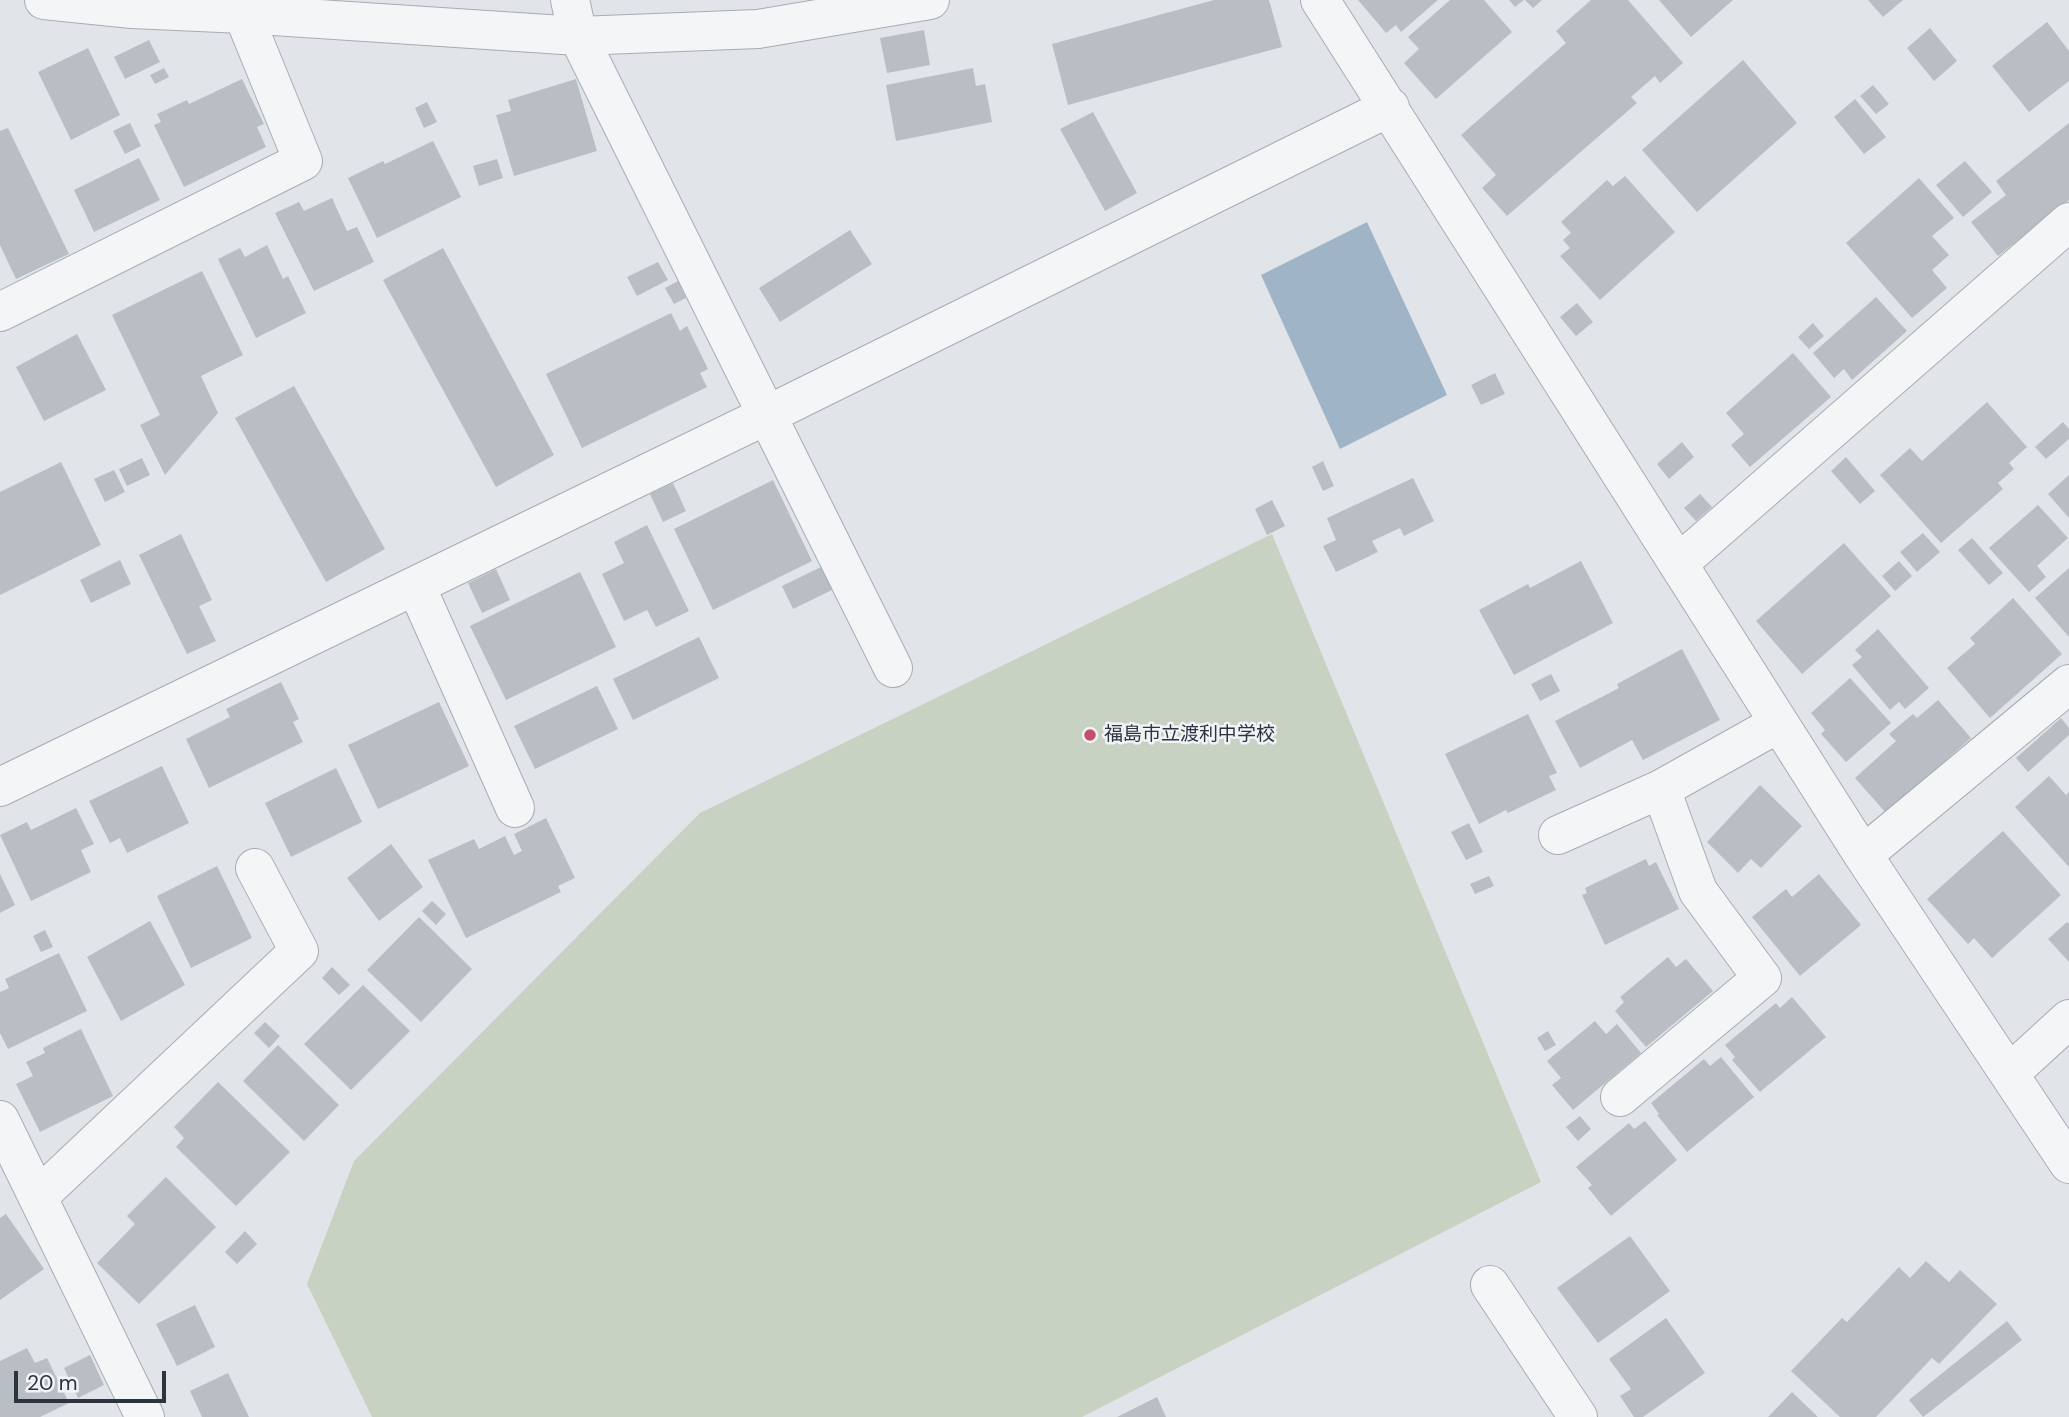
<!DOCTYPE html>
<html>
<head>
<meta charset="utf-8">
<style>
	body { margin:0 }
	#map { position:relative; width:2069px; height:1417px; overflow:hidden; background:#e1e5e9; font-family:"DM Sans",sans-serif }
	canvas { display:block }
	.scale { position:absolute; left:14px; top:1371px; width:152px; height:32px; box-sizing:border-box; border:4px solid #2b343f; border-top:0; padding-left:9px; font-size:21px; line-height:24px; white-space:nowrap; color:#2b343f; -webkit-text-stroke:5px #f1f3f6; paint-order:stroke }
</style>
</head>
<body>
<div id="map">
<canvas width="2069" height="1417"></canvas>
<div class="scale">20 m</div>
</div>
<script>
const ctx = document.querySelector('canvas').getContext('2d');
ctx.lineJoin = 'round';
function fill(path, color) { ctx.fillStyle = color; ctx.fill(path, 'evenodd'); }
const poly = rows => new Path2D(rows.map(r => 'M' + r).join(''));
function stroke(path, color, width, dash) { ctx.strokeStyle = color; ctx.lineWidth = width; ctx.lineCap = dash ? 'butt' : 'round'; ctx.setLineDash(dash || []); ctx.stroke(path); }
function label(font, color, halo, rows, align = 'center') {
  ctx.font = font + ' "DM Sans","Noto Sans JP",sans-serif'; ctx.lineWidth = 5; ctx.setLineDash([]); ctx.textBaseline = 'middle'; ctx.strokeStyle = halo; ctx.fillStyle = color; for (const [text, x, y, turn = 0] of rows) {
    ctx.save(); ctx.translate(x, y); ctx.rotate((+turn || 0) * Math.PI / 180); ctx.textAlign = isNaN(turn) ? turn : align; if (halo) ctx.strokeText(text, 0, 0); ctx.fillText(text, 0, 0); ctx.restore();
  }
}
fill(poly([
	[1272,534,1541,1182,1082,1417,372,1417,307,1284,354,1161,700,813]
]), '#c8d2c3');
fill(poly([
	[1367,222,1447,395,1340,449,1261,275]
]), '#9fb4c6');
fill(poly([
	[1214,0,1269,0,1282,47,1068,105,1052,44],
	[1358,0,1438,0,1401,32,1396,25,1386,33],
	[1450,0,1484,0,1512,32,1436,99,1404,63,1419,49,1408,37],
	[1509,0,1524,0,1515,7],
	[1525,0,1542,0,1533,8],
	[1591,0,1628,0,1683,63,1660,83,1655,76,1631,97,1637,103,1507,216,1482,188,1496,175,1461,135,1566,43,1556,31],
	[1659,0,1733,0,1691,37],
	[1868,0,1903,0,1883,17],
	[2047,22,2069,51,2069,81,2029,112,1992,66],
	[1930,28,1957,61,1934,81,1907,48],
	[924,30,930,65,887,73,880,38],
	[149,40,160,62,125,79,114,57],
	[88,48,120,115,71,140,38,72],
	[1743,60,1797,123,1697,212,1642,150],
	[164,68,169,77,155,84,150,75],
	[973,68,976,86,985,84,992,122,896,141,886,85],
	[242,79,264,124,257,127,266,147,184,187,154,125,161,122,157,114,187,100,189,104],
	[576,79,597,151,514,176,496,115,511,111,508,100],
	[1873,85,1889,104,1876,114,1860,96],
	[1855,99,1886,137,1864,154,1834,117],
	[427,102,437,122,424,128,415,108],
	[1093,112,1137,193,1105,211,1060,129],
	[130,123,141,146,125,154,113,131],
	[2069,123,2069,200,1998,256,1971,222,2006,195,1996,181],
	[8,128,69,254,16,279,0,245,0,131],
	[433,141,461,197,377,238,348,178,383,161,385,164],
	[139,158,160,200,94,232,74,190],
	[497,159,503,178,479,186,473,166],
	[1965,161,1992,192,1963,217,1936,185],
	[1625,176,1675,232,1600,300,1560,256,1570,248,1563,240,1571,233,1561,222,1607,180,1613,186],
	[1919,178,1954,218,1932,236,1949,255,1932,270,1947,288,1912,318,1846,243],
	[332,198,347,231,357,227,374,262,314,291,275,213,299,202,304,211],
	[850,230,872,264,780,322,759,288],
	[267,245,283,279,288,276,306,313,256,338,218,259,240,248,245,257],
	[443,248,554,455,496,487,383,280],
	[658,262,668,280,637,296,627,277],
	[202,271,243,355,201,376,218,413,165,475,140,425,160,415,112,315],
	[678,281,686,298,674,304,665,288],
	[1876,297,1907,331,1852,380,1844,369,1834,378,1813,353],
	[1577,303,1593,322,1576,336,1560,317],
	[671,313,680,331,687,326,708,369,700,373,707,387,582,448,546,374],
	[1813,323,1824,336,1809,349,1798,337],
	[77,334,106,390,44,421,16,367],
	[1793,353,1831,397,1750,467,1731,445,1744,434,1726,413],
	[1495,373,1505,394,1481,405,1471,385],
	[294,386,385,549,326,582,235,418],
	[1987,402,2027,447,2009,463,2014,469,1998,483,2003,489,1941,543,1880,475,1910,448,1922,461],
	[2063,422,2069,429,2069,439,2046,459,2035,447],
	[1682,442,1694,457,1669,479,1657,464],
	[1846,457,1875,491,1860,504,1831,471],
	[142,458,150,475,127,486,119,469],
	[1323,461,1334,486,1323,491,1312,467],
	[61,462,101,545,0,595,0,492],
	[114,470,125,492,105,502,94,479],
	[2069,475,2069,518,2048,494],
	[1413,478,1434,521,1404,536,1400,528,1372,541,1378,552,1336,572,1323,546,1336,540,1327,518],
	[773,480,812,561,713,610,674,529],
	[673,483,686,511,663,522,650,494],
	[1700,494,1712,507,1696,521,1684,508],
	[1272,500,1285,526,1267,535,1255,509],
	[2038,505,2068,538,2037,566,2046,577,2029,592,1989,548],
	[647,525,689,611,656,627,647,610,624,621,602,574,624,563,614,542],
	[1923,533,1940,552,1917,572,1900,552],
	[181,534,212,600,199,606,216,641,187,654,139,555],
	[1972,538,2003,573,1989,585,1958,550],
	[1844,543,1891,596,1802,674,1756,621],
	[120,560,131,584,91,603,80,580],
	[1581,561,1613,623,1514,675,1479,610,1528,584,1530,588],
	[1899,561,1912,576,1895,591,1882,576],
	[823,566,834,589,793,609,782,586],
	[2069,568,2069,637,2035,598],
	[496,569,510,600,482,613,468,583],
	[580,572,616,647,506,700,470,626],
	[2013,598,2062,654,1990,718,1947,668,1975,644,1970,638],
	[1878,629,1929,688,1905,709,1899,702,1890,710,1852,665,1862,657,1855,650],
	[699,637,719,678,633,720,613,679],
	[1682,649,1720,720,1643,760,1632,740,1580,768,1555,721,1619,688,1617,684],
	[1551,674,1560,691,1540,701,1531,684],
	[1850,678,1891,723,1846,762,1821,734,1825,730,1811,713],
	[281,682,299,719,293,722,303,742,209,788,186,739,230,717,226,709],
	[597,686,618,729,535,769,514,726],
	[1938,700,1971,738,1886,813,1855,778,1896,741,1889,734,1913,714,1917,718],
	[439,702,469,766,378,809,348,745],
	[1528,714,1557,773,1549,776,1556,790,1508,813,1506,810,1479,824,1445,754],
	[2061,718,2069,728,2069,735,2028,772,2016,758],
	[162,766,189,823,127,853,120,838,110,843,89,801],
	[336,768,362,822,291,857,265,803],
	[2049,776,2066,795,2069,792,2069,867,2015,807],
	[1760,785,1802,826,1761,868,1751,859,1738,873,1707,842],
	[76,808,94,844,81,850,91,872,31,901,0,835,27,822,31,830],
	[546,818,575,878,558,886,561,892,466,938,428,860,474,839,479,849,505,836,514,855,522,851,514,834],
	[1469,823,1483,852,1466,860,1451,832],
	[2003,831,2061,895,1992,958,1974,938,1968,944,1927,899],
	[391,844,423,887,379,921,347,878],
	[1646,859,1649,866,1656,862,1679,909,1605,945,1582,895,1587,893,1585,888],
	[217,866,252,938,191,968,157,896],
	[0,874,15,905,0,913],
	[1819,874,1861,925,1800,976,1752,917,1786,889,1792,897],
	[1489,876,1494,886,1475,894,1470,884],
	[432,901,446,914,436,925,422,911],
	[419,917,472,969,421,1022,367,970],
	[150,921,185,985,121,1021,87,957],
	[2067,922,2069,924,2069,962,2048,939],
	[45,930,53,947,41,952,33,936],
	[59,953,87,1011,8,1049,0,1033,0,992,9,988,5,979],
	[1668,957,1676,967,1686,959,1713,991,1646,1047,1615,1011,1624,1002,1620,997],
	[332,967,350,985,339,995,322,978],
	[363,985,410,1031,351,1090,304,1044],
	[1792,997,1826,1037,1760,1092,1732,1060,1735,1057,1725,1045,1776,1003,1780,1008],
	[1595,1021,1606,1034,1617,1024,1641,1053,1573,1110,1552,1085,1561,1078,1547,1061],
	[265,1022,280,1036,269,1048,254,1033],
	[81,1029,113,1096,40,1132,16,1084,33,1076,26,1062,45,1053,43,1048],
	[1548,1031,1556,1045,1545,1051,1537,1038],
	[278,1045,339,1105,304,1141,243,1081],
	[1721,1057,1754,1097,1687,1152,1657,1115,1659,1114,1651,1103,1704,1059,1710,1066],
	[218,1082,290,1152,236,1206,176,1147,184,1138,174,1127],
	[1580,1116,1591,1129,1578,1141,1566,1127],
	[1645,1121,1677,1160,1611,1216,1588,1188,1592,1185,1576,1167,1629,1123,1634,1129],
	[166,1177,216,1227,139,1304,97,1263,135,1224,127,1216],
	[6,1214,44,1269,0,1300,0,1218],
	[245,1231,257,1244,237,1264,225,1252],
	[1630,1236,1670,1291,1598,1343,1557,1288],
	[1926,1261,1949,1282,1960,1270,1997,1304,1939,1364,1932,1358,1876,1417,1840,1417,1791,1371,1842,1318,1847,1322,1899,1267,1910,1278],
	[195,1305,215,1347,177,1366,156,1324],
	[1666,1318,1705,1373,1643,1417,1634,1417,1620,1396,1631,1389,1609,1359],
	[2007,1321,2022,1340,1923,1417,1909,1400],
	[27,1348,35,1363,47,1358,69,1403,40,1417,0,1417,0,1361],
	[90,1355,104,1385,78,1398,64,1368],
	[228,1373,249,1417,202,1417,190,1391],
	[1792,1392,1818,1417,1768,1417],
	[1157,1397,1166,1417,1117,1417]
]), '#b9bec5');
const street = poly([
	[44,0,132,9,243,14,578,36,758,29,930,0],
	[570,0,578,36,893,668],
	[1320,0,1863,855,2069,1164],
	[0,312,303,161,243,14],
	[1678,564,2069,222],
	[416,586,515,808],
	[0,787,767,415,1390,107],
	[1558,835,1661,789,1779,723],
	[1863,855,2069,684],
	[2009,1074,2069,1019],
	[1620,1097,1762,978,1698,891,1661,789],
	[0,1120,145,1417],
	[38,1197,299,951,255,868],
	[1490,1285,1578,1417]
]);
stroke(street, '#a7acb3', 40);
stroke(street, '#f4f5f7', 38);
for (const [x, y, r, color] of [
	[1090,735,7,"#c45069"]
]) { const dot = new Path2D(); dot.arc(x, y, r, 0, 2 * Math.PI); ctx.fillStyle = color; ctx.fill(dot); stroke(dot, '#f1f3f6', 2.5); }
label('19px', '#2b343f', '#f1f3f6', [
	["福島市立渡利中学校",1104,735]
], 'left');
</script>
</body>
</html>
